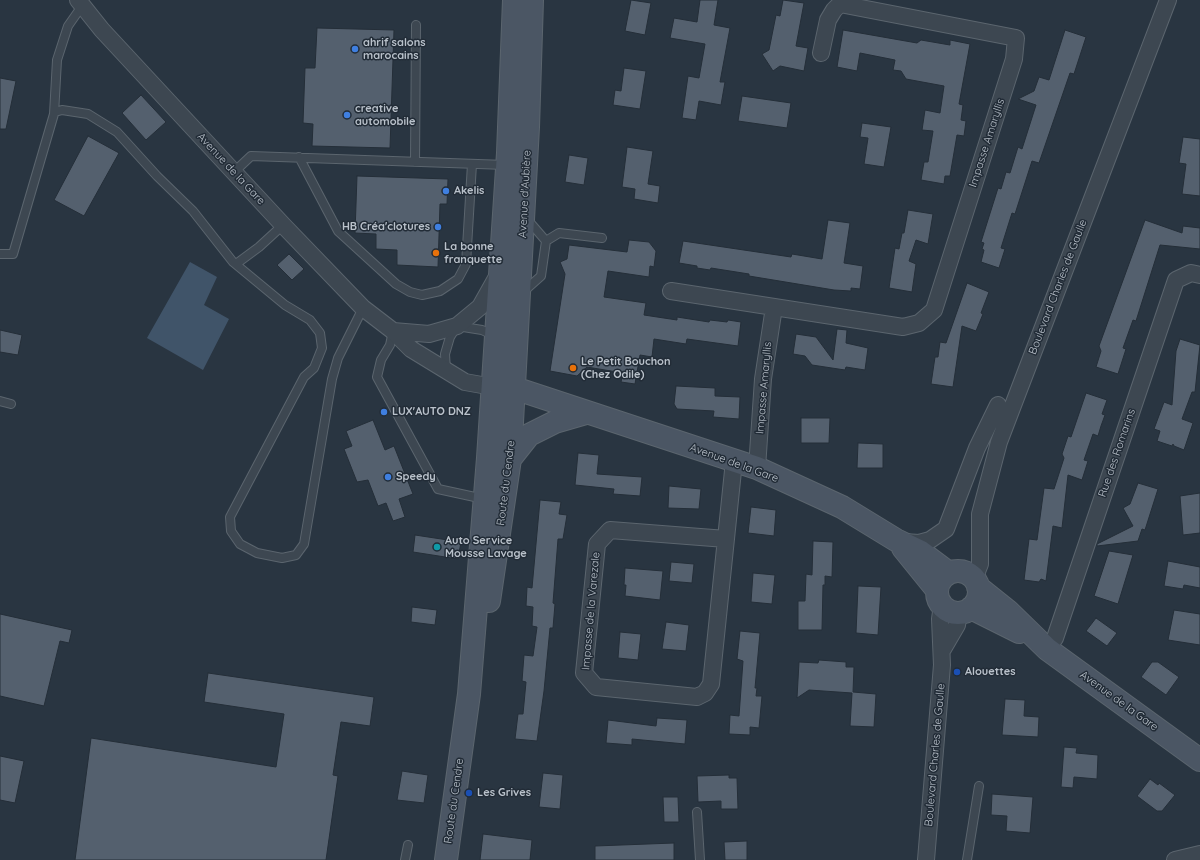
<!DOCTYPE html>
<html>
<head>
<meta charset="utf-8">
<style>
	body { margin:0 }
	canvas { display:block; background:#293541 }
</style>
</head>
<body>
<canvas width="1200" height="860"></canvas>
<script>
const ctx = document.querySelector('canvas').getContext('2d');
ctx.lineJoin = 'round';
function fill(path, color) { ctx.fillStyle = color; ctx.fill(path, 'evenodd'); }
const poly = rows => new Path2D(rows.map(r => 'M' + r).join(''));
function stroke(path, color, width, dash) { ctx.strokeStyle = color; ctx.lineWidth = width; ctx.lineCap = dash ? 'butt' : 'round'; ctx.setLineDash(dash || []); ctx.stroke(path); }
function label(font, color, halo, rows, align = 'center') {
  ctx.font = font + ' Quicksand,sans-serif'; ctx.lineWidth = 3; ctx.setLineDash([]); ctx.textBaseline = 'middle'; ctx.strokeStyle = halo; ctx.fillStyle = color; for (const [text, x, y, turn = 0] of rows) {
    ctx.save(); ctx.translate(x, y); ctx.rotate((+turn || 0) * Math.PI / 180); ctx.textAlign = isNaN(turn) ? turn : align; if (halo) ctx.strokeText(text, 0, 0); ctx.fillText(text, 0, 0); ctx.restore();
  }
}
fill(poly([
	[190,262,217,277,204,305,229,319,203,370,147,338]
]), '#405469');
const building = poly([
	[631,0,651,3,645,35,625,31,631,0],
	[700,0,718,0,714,25,730,28,720,82,725,82,721,105,699,101,696,120,682,118,688,76,699,78,705,44,670,38,674,18,697,22,700,0],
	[783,0,804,3,796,46,808,48,804,71,780,66,773,71,762,54,769,50,776,15,780,16,783,0],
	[317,28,394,30,390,148,312,146,313,124,303,123,305,68,315,68,317,28],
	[843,30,917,43,921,40,950,45,950,40,970,44,959,104,963,105,961,120,966,121,964,136,957,135,950,176,945,176,944,184,921,180,924,162,928,162,933,131,922,130,925,110,940,113,944,86,906,79,901,71,893,70,895,60,860,53,857,71,837,67,843,30],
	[1065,30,1086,37,1074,74,1070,73,1039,163,1032,161,1015,214,1012,213,1001,248,1005,249,999,268,981,262,984,250,982,249,984,243,981,242,998,188,1001,189,1006,172,1010,173,1018,147,1022,149,1036,105,1018,99,1034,91,1039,77,1049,80,1065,30],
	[624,68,646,71,640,109,613,105,615,90,621,91,624,68],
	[0,78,16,81,6,129,0,129,0,78],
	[141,95,166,122,146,140,122,113,141,95],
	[742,96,791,103,787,128,738,121,742,96],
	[862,123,891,127,884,167,864,164,868,138,860,137,862,123],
	[88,136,119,153,84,216,54,200,88,136],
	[1183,137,1200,139,1200,196,1182,194,1186,164,1179,163,1183,137],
	[627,147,653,151,648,184,660,186,658,203,634,199,635,189,622,187,627,147],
	[569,155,588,158,584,185,565,182,569,155],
	[357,176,448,179,447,204,440,204,438,267,397,265,397,250,376,249,376,234,355,233,357,176],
	[908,210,933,214,928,244,916,240,909,261,916,264,912,292,889,288,895,248,899,249,902,233,904,233,908,210],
	[828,220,850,223,844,263,863,266,860,289,851,288,851,291,834,290,749,276,749,274,711,268,710,270,697,268,697,266,679,263,683,241,791,257,792,254,822,259,828,220],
	[1145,220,1182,233,1183,226,1200,228,1200,249,1160,245,1136,321,1133,320,1123,348,1126,349,1118,374,1096,367,1101,351,1099,346,1145,220],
	[629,240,649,242,656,251,654,267,650,266,649,277,608,271,604,297,646,303,644,315,677,320,677,317,709,322,710,320,727,322,728,320,741,322,738,346,687,339,686,344,654,339,652,357,640,355,635,384,621,382,623,373,587,367,577,376,550,371,565,274,560,262,567,259,569,245,627,252,629,240],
	[289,254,304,269,292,280,277,265,289,254],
	[967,283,989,292,981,313,983,314,976,331,962,326,953,387,931,384,935,357,938,357,940,342,946,343,967,283],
	[837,329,847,330,846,343,868,348,865,370,846,367,845,370,812,365,805,356,793,354,796,334,816,337,833,360,837,329],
	[0,330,22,335,18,355,0,352,0,330],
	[1180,339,1200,345,1195,392,1192,392,1182,419,1193,423,1184,450,1174,446,1173,444,1172,446,1157,441,1160,431,1154,429,1164,402,1172,405,1176,351,1180,339],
	[676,386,715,388,715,396,740,397,739,419,713,417,714,411,677,409,674,404,676,386],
	[1086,393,1107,400,1102,414,1105,415,1101,426,1098,436,1093,434,1084,460,1088,461,1082,480,1068,475,1062,528,1053,526,1046,581,1041,579,1039,582,1024,580,1029,539,1037,540,1044,488,1054,489,1064,458,1062,454,1068,436,1071,437,1086,393],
	[801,418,830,418,829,443,801,443,801,418],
	[373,420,385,450,394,446,413,494,399,499,405,517,393,521,386,503,378,506,368,480,357,482,344,449,352,446,346,431,373,420],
	[858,443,883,444,883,468,857,468,858,443],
	[578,453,599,455,597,474,642,477,640,496,613,494,614,489,575,485,578,453],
	[1138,483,1158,489,1145,530,1142,529,1138,541,1097,546,1097,544,1133,526,1123,508,1130,504,1138,483],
	[669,486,701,489,699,509,668,508,669,486],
	[1200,493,1200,533,1183,535,1180,496,1200,493],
	[540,500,561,502,559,514,567,515,563,539,558,539,553,603,555,604,553,628,550,628,544,691,537,741,515,739,518,714,523,714,526,682,522,681,524,655,533,656,537,627,532,626,533,607,526,606,527,587,532,588,540,500],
	[751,507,776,510,774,536,748,533,751,507],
	[415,535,461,542,458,559,413,552,415,535],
	[813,541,833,542,832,577,825,576,825,585,823,585,822,630,798,630,798,601,805,601,806,574,812,575,813,541],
	[1109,551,1133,555,1118,604,1094,596,1109,551],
	[1168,561,1200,567,1200,588,1184,585,1183,589,1164,586,1168,561],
	[671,562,694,564,692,583,669,581,671,562],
	[625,568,663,571,660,600,625,596,626,585,624,585,625,568],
	[753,573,775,575,772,604,751,602,753,573],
	[858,586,881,587,878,635,856,633,858,586],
	[412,607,437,610,435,625,411,622,412,607],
	[1174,610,1200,614,1200,645,1168,640,1174,610],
	[0,614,72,630,69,643,60,641,44,706,0,696,0,614],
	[1096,618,1117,633,1107,646,1086,631,1096,618],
	[666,622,689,625,686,651,662,649,666,622],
	[740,631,760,633,755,688,757,688,756,696,762,696,759,728,750,727,750,735,729,734,730,715,739,716,743,661,737,659,740,631],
	[620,632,641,634,638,660,618,658,620,632],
	[819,660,846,662,846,667,854,667,853,692,876,694,874,727,850,726,852,693,809,690,797,698,799,662,818,663,819,660],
	[1152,662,1158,662,1179,677,1166,695,1141,677,1152,662],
	[208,673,374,697,370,726,341,722,333,775,338,776,326,860,75,860,91,738,276,767,284,714,204,702,208,673],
	[1005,699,1025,700,1024,716,1039,717,1038,737,1002,735,1005,699],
	[657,718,687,720,685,744,632,739,632,745,606,743,608,720,656,726,657,718],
	[1064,747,1077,748,1076,753,1098,755,1097,779,1074,777,1073,788,1061,787,1064,747],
	[0,756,24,761,15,803,0,800,0,756],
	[402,771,428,775,424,803,397,800,402,771],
	[543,773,563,775,560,809,539,807,543,773],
	[729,775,729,778,737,778,738,809,721,809,721,801,698,802,697,776,729,775],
	[1150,779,1158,785,1159,783,1175,795,1162,811,1157,811,1137,796,1150,779],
	[992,794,1033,797,1030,833,1006,831,1007,816,991,815,992,794],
	[663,797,678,797,679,822,664,822,663,797],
	[483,834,532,840,530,860,480,860,483,834],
	[747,841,747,860,725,860,724,842,747,841],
	[674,843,674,860,595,860,595,846,674,843]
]);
fill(building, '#54606e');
stroke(building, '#242e38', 1);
const lane = poly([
	[55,112,62,110,88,114,117,132,157,176,193,211,233,262,285,305,310,320,320,333,322,348,314,368,304,377,230,517,231,531,240,544,257,553,282,558,296,555,304,544,332,379,338,358,363,308],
	[299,157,338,231,396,284,410,292,422,295,440,291,458,279,466,264,472,164],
	[415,162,416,25],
	[234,172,251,156,506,165],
	[546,241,559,233,602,238],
	[0,254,13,254,54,114,57,60,68,26,82,6],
	[236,264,259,247,283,225],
	[523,292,541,276,546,241,527,219],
	[393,331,390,345,381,360,377,377,438,489,484,499],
	[446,370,445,354,450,337,457,326,482,330,495,336],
	[0,401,11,404],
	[697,812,700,860],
	[405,860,408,845],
	[967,860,979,786]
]);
const street = poly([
	[78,0,102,30,283,225,363,308,393,331,411,349,465,382,493,387],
	[671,291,903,327,919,323,934,310,1014,59,1016,38,840,4,834,10,828,20,821,53],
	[393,331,429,334,457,326,480,307,498,275],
	[757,468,763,379,774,307],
	[726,539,610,530,597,544,584,673,596,687,697,697,705,693,711,684,734,461],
	[904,542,919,543,930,540,946,529,977,448,998,405],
	[974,579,980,564,980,514,999,442,1168,0],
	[943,649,957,625,959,613],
	[1047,649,1055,638,1176,280,1191,273,1200,275],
	[926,860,942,665,940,619,942,605],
	[1175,860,1200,854]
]);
const secondary = poly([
	[501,387,514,388,757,468,842,507,896,540,921,552,949,573],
	[510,459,529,435,555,422,586,413],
	[903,548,937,590],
	'937 592a21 21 0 1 1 42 0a21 21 0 1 1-42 0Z',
	[978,587,1008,611,1047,649,1200,760],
	[489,601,510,459,528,127,532,0],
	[971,608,1019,632],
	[446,860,469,694,488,458,508,153,514,0]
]);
stroke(lane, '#5b656e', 10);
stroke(street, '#5b656e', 18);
stroke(secondary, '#5b656e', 24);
stroke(lane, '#3d4751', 8);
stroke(street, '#3d4751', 16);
stroke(secondary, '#4b5664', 22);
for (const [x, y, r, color] of [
	[355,49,4,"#3f7fe0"],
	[347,115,4,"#3f7fe0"],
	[446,191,4,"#3f7fe0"],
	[438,227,4,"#3f7fe0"],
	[436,253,4,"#e8710a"],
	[573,368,4,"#e8710a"],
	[384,412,4,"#3f7fe0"],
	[388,477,4,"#3f7fe0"],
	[437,547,4,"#0f9aa8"],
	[957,672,4,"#1a4fb4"],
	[469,793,4,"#1a4fb4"]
]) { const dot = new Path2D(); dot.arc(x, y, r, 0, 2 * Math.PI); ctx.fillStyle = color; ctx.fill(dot); stroke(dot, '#222c37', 1.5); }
label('bold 11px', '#bac2cb', '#222c37', [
	["ahrif salons",363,43],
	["marocains",363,56],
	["creative",355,109],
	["automobile",355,122],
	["Akelis",454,191],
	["HB Créa'clotures",430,227,"right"],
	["La bonne",444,247],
	["franquette",444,260],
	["Le Petit Bouchon",581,362],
	["(Chez Odile)",581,375],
	["LUX'AUTO DNZ",392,412],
	["Speedy",396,477],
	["Auto Service",445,541],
	["Mousse Lavage",445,554],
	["Alouettes",965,672],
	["Les Grives",477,793]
], 'left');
label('11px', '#bac2cb', '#222c37', [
	["Impasse Amaryllis",987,143,-72],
	["Avenue de la Gare",231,169,47],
	["Avenue d'Aubière",525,194,-87],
	["Boulevard Charles de Gaulle",1058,287,-69],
	["Impasse Amaryllis",764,388,-85],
	["Rue des Romarins",1117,453,-71],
	["Avenue de la Gare",734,463,20],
	["Route du Cendre",506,483,-83],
	["Impasse de la Varezale",591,611,-85],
	["Avenue de la Gare",1119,701,36],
	["Boulevard Charles de Gaulle",935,755,-85],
	["Route du Cendre",454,801,-82]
]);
</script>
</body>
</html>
